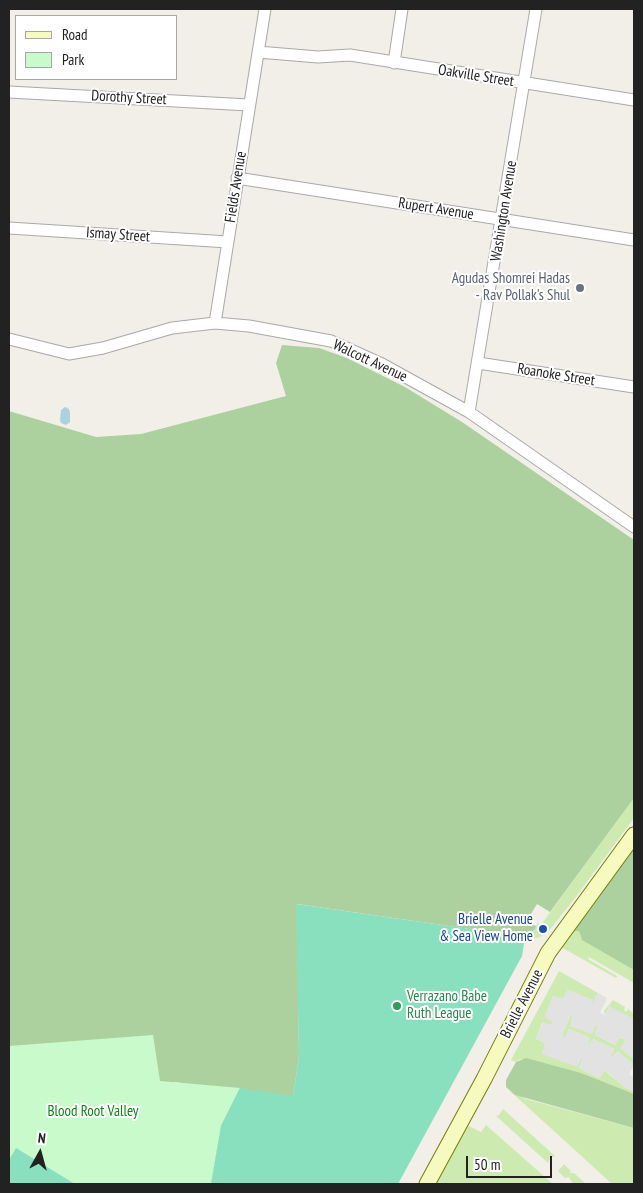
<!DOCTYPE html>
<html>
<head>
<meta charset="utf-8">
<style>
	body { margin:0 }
	#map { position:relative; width:643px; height:1193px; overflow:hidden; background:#f2efe9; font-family:"PT Sans Narrow",sans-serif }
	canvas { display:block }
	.frame { position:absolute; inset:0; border:10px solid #222; pointer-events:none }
	.legend { position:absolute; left:15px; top:15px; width:162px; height:65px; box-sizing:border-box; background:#fff; border:1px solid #a7a7a7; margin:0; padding:6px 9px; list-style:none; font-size:15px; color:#222 }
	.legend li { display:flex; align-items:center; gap:10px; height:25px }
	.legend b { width:25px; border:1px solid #a7a7a7 }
	.north { position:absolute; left:15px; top:1128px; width:50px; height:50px; -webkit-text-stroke:4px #fff; paint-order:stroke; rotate:7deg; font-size:14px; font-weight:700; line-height:20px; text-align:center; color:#222 }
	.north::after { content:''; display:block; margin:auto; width:18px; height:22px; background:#222; clip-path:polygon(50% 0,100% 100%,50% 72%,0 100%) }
	.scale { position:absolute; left:466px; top:1156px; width:86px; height:22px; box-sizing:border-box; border:2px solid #222; border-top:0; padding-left:6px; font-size:15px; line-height:18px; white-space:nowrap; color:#222; -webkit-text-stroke:4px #fff; paint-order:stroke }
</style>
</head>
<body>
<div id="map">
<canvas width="643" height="1193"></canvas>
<div class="frame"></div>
<ul class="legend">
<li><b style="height:6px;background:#f7fabf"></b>Road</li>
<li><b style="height:14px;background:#c8facc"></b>Park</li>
</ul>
<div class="north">N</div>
<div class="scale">50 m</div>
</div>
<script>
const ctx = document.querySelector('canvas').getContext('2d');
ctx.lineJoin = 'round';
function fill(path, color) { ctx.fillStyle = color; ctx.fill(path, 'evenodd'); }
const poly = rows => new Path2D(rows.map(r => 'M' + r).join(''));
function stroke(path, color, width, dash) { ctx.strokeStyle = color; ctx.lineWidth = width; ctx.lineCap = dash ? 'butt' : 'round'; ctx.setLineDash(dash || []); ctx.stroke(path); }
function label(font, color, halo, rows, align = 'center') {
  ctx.font = font + ' "PT Sans Narrow",sans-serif'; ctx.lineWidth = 4; ctx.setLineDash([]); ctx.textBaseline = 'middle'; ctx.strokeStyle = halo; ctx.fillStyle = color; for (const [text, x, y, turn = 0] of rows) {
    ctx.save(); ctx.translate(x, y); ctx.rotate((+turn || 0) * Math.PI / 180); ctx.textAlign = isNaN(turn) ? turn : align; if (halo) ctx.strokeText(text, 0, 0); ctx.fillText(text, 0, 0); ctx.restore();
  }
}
fill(poly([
	[634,798,634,818,575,898,549,931,540,937,525,941,538,923,541,925],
	[573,931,579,931,581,937,634,970,634,983,589,957,588,959,617,976,616,978,561,947],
	[559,971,598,993,590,1009,592,1000,568,990,563,999,553,996,545,1017,553,1021,551,1025,542,1023,536,1039,545,1043,543,1054,577,1066,580,1059,582,1059,579,1068,599,1078,604,1070,626,1088,634,1091,634,1094,520,1059,516,1062,511,1060],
	[613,1000,625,1007,624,1010,626,1012,628,1009,634,1014,634,1019,609,1007,605,1015,604,1011],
	[570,1016,574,1016,571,1026,592,1033,595,1025,598,1026,595,1035,615,1045,619,1037,626,1040,621,1048,634,1060,634,1065,618,1052,610,1058,614,1049,593,1039,587,1047,590,1038,569,1029,565,1039,563,1037,562,1035],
	[510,1091,526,1099,634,1128,634,1184,612,1184],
	[503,1109,555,1156,550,1158,548,1163,496,1116,499,1115],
	[467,1125,481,1132,486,1125,553,1184,436,1184],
	[564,1164,571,1171,570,1173,574,1173,586,1184,573,1184,569,1177,565,1178,558,1171]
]), '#cdebb0');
fill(poly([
	[282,345,319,348,347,358,405,387,462,422,634,540,634,798,550,912,537,904,526,922,536,926,535,929,525,937,297,904,299,1056,293,1097,221,1126,211,1184,182,1083,175,1082,9,1144,9,411,96,437,141,434,286,396,276,363],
	[634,847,634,970,582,940,579,931,573,931],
	[526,1058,581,1073,634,1094,634,1128,515,1095,506,1087,506,1080,516,1062]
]), '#add19e');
fill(poly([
	[153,1035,160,1081,240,1088,221,1126,211,1184,9,1184,9,1046]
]), '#c8facc');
fill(poly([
	[296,904,525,937,522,956,398,1184,211,1184,221,1126,240,1088,293,1096,299,1056],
	[16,1148,75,1184,9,1184,9,1160]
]), '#88e0be');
fill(poly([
	[568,990,593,1000,590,1009,598,993,607,998,600,1013,605,1015,609,1006,634,1019,634,1060,620,1048,626,1040,620,1037,616,1045,595,1035,598,1026,595,1025,592,1034,570,1026,572,1016,569,1017,562,1035,565,1038,569,1029,590,1038,587,1047,593,1039,605,1045,614,1049,610,1058,618,1051,634,1065,629,1074,634,1078,634,1091,626,1088,605,1070,600,1078,579,1068,582,1059,579,1059,577,1067,542,1054,545,1043,536,1039,543,1022,551,1025,553,1022,545,1017,553,996,563,999]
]), '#e2e2e2');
fill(poly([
	[65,407,69,409,70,413,70,422,66,425,61,423,60,420,61,410]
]), '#aad3df');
const street = poly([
	[258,52,318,57,350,55,634,100],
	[394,63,402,9],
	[9,92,249,105],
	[237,178,634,240],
	[9,228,228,242],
	[215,323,265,9],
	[9,339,69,354,103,348,172,328,215,323,249,326,331,341,382,364,469,412,634,527],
	[478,363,634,387],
	[469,412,536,9]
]);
const secondary = poly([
	[427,1184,484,1079,548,953,634,835]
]);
stroke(street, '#a9a9a9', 13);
stroke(secondary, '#707d05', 17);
stroke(street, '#fff', 11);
stroke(secondary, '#f7fabf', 15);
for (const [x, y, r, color] of [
	[580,288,5,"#6b7280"],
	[543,929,5,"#1a4fb4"],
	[397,1006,5,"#2e9e5b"]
]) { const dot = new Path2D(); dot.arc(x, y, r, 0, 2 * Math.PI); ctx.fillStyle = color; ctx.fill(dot); stroke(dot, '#fff', 2); }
label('15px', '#222', '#fff', [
	["Oakville Street",476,76,9],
	["Dorothy Street",129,98,3],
	["Fields Avenue",236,187,-81],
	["Rupert Avenue",436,209,9],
	["Washington Avenue",504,211,-81],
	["Ismay Street",118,235,4],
	["Walcott Avenue",370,361,25],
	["Roanoke Street",556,375,9],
	["Brielle Avenue",522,1004,-63]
]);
label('15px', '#5b616d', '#fff', [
	["Agudas Shomrei Hadas",570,279],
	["- Rav Pollak's Shul",570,296]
], 'right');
label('15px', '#164399', '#fff', [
	["Brielle Avenue",533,920],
	["& Sea View Home",533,937]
], 'right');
label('15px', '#27864d', '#fff', [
	["Verrazano Babe",407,997],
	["Ruth League",407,1014]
], 'left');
label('15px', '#0c8416', '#fff', [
	["Blood Root Valley",93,1112]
]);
</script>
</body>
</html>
